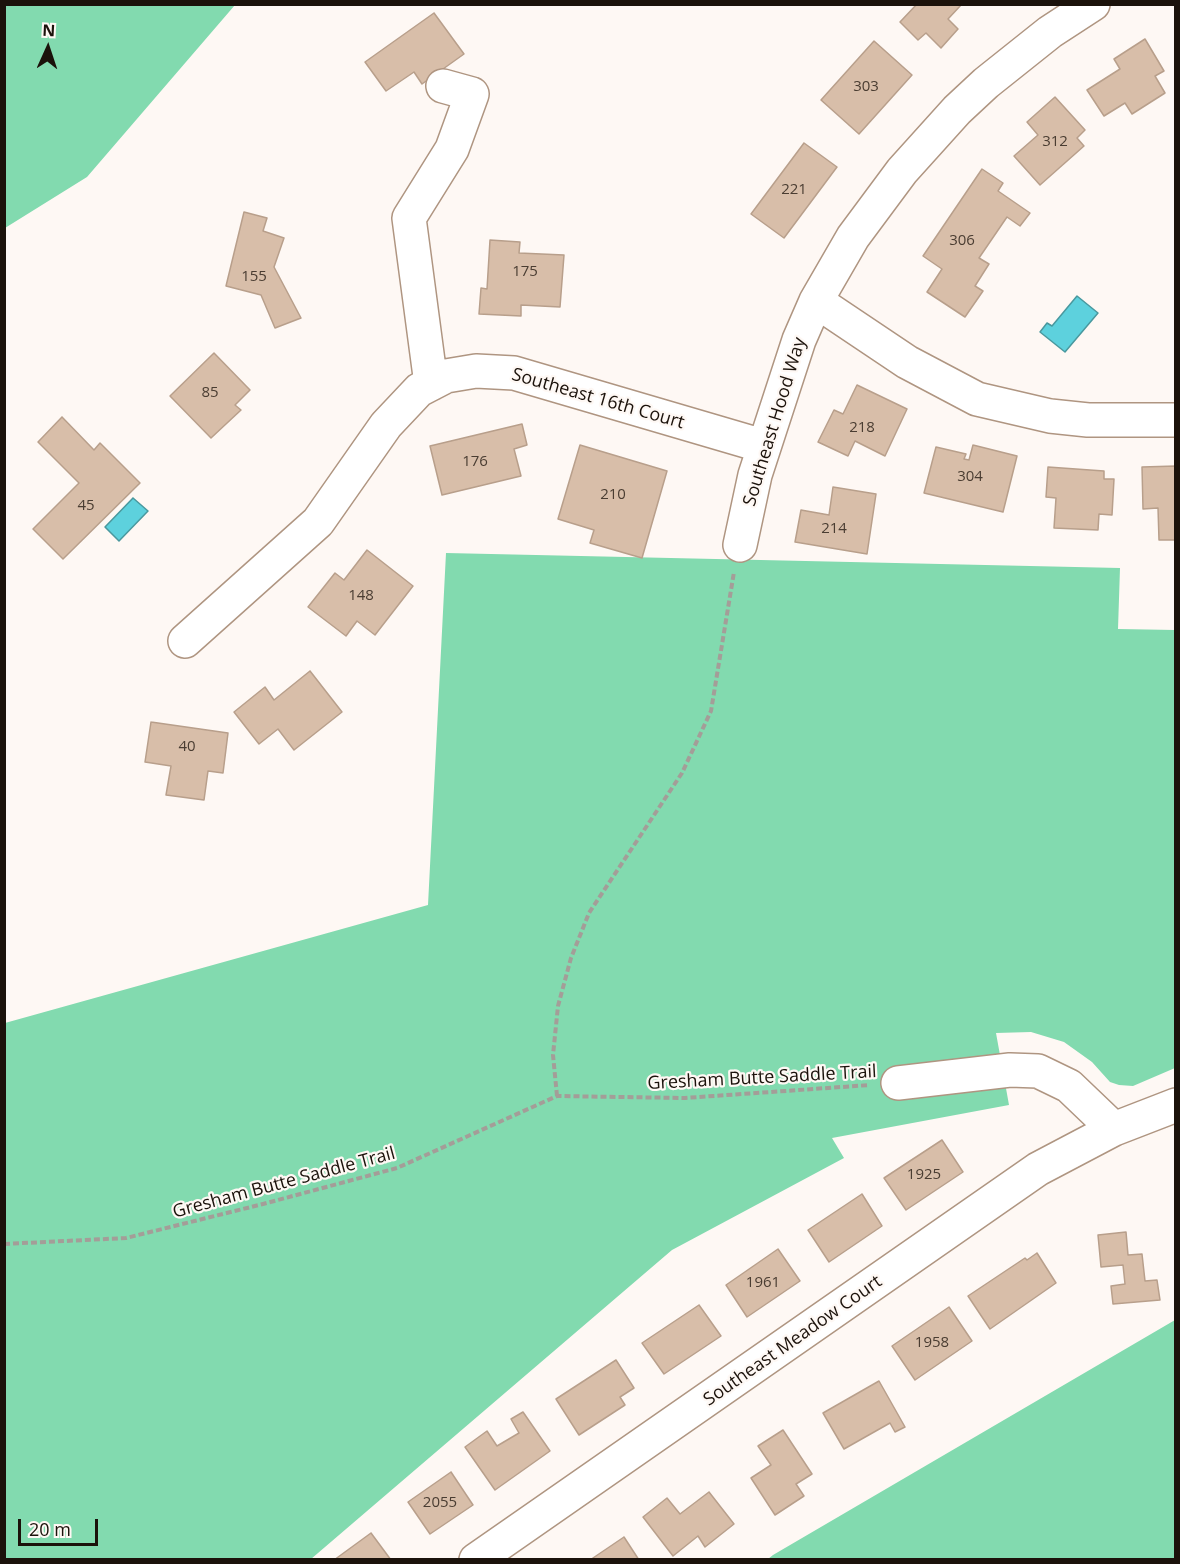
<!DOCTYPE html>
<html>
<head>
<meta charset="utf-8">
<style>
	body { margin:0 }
	#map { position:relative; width:1180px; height:1564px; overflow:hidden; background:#fef8f4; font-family:"Open Sans",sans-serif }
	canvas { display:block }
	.frame { position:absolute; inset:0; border:6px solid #1b120b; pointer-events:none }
	.north { position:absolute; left:18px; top:18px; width:60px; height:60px; -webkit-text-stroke:4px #fef8f4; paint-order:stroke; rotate:3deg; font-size:16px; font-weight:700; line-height:24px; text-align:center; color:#1b120b }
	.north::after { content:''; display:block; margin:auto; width:21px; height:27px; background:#1b120b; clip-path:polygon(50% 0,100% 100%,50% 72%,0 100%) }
	.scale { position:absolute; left:18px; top:1519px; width:80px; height:27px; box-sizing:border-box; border:3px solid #1b120b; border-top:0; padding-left:8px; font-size:18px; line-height:21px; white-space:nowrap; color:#1b120b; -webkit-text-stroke:4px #fef8f4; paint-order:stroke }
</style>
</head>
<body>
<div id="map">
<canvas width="1180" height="1564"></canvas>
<div class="frame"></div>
<div class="north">N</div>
<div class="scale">20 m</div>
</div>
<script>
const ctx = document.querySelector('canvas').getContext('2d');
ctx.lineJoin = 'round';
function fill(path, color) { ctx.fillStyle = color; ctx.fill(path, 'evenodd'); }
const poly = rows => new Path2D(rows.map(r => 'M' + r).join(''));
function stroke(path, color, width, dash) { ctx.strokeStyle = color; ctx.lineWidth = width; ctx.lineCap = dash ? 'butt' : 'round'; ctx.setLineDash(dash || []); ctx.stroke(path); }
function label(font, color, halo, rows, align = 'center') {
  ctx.font = font + ' "Open Sans",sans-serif'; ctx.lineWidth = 4.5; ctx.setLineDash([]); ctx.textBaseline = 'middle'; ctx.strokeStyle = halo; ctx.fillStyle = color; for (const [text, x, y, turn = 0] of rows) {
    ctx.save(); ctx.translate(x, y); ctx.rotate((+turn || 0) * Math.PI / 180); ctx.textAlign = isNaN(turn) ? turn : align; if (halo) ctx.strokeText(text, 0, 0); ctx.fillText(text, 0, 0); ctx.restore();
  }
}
fill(poly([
	[5,4,235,4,235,5,87,177,5,228],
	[446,553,1120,568,1118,629,1175,630,1175,1068,1133,1086,1119,1085,1110,1082,1092,1062,1064,1042,1031,1032,996,1033,1009,1105,832,1138,844,1158,672,1250,311,1559,5,1560,5,1023,428,905],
	[1175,1320,1175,1559,768,1559,773,1555]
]), '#82daaf');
const water = poly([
	[1077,296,1098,313,1065,352,1040,332,1047,323,1052,326,1077,296],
	[133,498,148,511,119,541,105,527,133,498]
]);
fill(water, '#5dd1dd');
stroke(water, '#49989e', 1.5);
const building = poly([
	[917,4,962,4,948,19,958,29,941,48,926,33,918,40,900,22,917,4],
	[434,13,464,54,422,84,414,72,386,91,365,62,434,13],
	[1145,39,1164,71,1155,76,1165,93,1132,114,1125,103,1104,116,1087,90,1120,69,1114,59,1145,39],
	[874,41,912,75,859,134,821,100,874,41],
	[1055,97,1085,130,1077,138,1084,146,1040,185,1014,156,1038,135,1027,122,1055,97],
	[804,143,837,167,784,238,751,214,804,143],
	[982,169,1003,183,998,191,1030,213,1020,226,1007,217,979,258,989,264,975,286,983,291,965,317,927,292,942,269,923,256,982,169],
	[244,212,267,218,263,231,284,238,274,267,301,318,275,328,261,295,226,286,244,212],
	[490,240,520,242,519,253,564,255,560,307,521,305,521,316,479,314,481,288,487,289,490,240],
	[214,353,250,390,235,405,241,410,211,438,170,396,214,353],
	[857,385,907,409,885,456,855,441,848,456,818,442,834,410,843,414,857,385],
	[62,417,94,450,100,443,140,483,63,559,33,529,79,483,38,442,62,417],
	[522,424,527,445,514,449,521,476,442,495,430,446,522,424],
	[580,445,667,471,642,558,590,543,594,530,558,519,580,445],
	[973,445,1017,456,1003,512,924,493,936,447,966,454,964,459,969,460,973,445],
	[1176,466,1176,540,1159,540,1158,508,1143,509,1142,467,1176,466],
	[1048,467,1104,471,1104,479,1114,479,1112,515,1099,514,1098,530,1054,528,1056,498,1046,497,1048,467],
	[833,487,876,494,867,554,795,542,801,510,829,515,833,487],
	[367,550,413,586,375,635,357,621,346,636,308,607,335,573,344,580,367,550],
	[310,671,342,712,294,750,278,729,259,744,234,712,265,687,274,700,310,671],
	[151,722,228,733,223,773,208,771,204,800,166,795,171,766,145,762,151,722],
	[942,1140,963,1172,906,1210,884,1178,942,1140],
	[862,1194,882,1226,829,1262,808,1230,862,1194],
	[1126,1232,1128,1255,1142,1254,1145,1281,1157,1280,1160,1300,1113,1304,1111,1286,1125,1284,1123,1265,1101,1267,1098,1235,1126,1232],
	[778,1249,800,1281,747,1317,726,1285,778,1249],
	[1037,1253,1056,1283,990,1329,968,1296,1025,1258,1027,1260,1037,1253],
	[699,1305,721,1336,664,1374,642,1343,699,1305],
	[949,1307,972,1341,915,1380,892,1346,949,1307],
	[616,1360,634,1388,620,1397,625,1405,579,1435,556,1399,616,1360],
	[879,1381,905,1427,895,1432,890,1423,844,1449,823,1413,879,1381],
	[523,1412,550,1451,495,1490,465,1447,487,1431,497,1446,519,1433,511,1419,523,1412],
	[783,1430,812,1474,796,1484,804,1496,775,1515,751,1478,771,1465,758,1446,783,1430],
	[451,1472,473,1505,430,1534,408,1502,451,1472],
	[709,1492,734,1524,705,1547,698,1536,673,1556,643,1517,667,1498,680,1514,709,1492],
	[371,1533,391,1560,334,1560,371,1533],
	[624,1537,639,1560,590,1560,624,1537]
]);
fill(building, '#d8bea9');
stroke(building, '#b89f8b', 1.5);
const minor = poly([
	[816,301,907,362,977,399,1050,416,1088,420,1176,420],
	[431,384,409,218,452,149,472,94,443,86],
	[740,545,755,475,799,340,816,301,853,237,902,171,957,110,986,83,1050,32,1093,4],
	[185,641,318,522,386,425,419,390,446,376,476,371,514,373,763,446],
	[898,1083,1010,1070,1038,1071,1069,1086,1114,1129],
	[476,1560,1038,1169,1114,1129,1176,1105]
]);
stroke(minor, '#af9581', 36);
stroke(poly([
	[557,1096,553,1055,558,1006,571,958,589,913,682,773,711,711,734,572],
	[4,1244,126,1238,263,1204,397,1168,557,1096,685,1098,870,1085]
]), '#a49d98', 4, [6, 3]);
stroke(minor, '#fff', 33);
label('15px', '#4a3d32', null, [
	["303",866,87],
	["312",1055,142],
	["221",794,190],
	["306",962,241],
	["175",525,272],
	["155",254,277],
	["85",210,393],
	["218",862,428],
	["176",475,462],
	["304",970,477],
	["210",613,495],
	["45",86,506],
	["214",834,529],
	["148",361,596],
	["40",187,747],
	["1925",924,1175],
	["1961",763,1283],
	["1958",932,1343],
	["2055",440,1503]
]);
label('18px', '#1b120b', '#fef8f4', [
	["Southeast 16th Court",598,399,16],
	["Southeast Hood Way",775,422,-73],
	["Gresham Butte Saddle Trail",762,1078,-3],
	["Gresham Butte Saddle Trail",284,1183,-15],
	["Southeast Meadow Court",793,1341,-35]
]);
</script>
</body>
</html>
